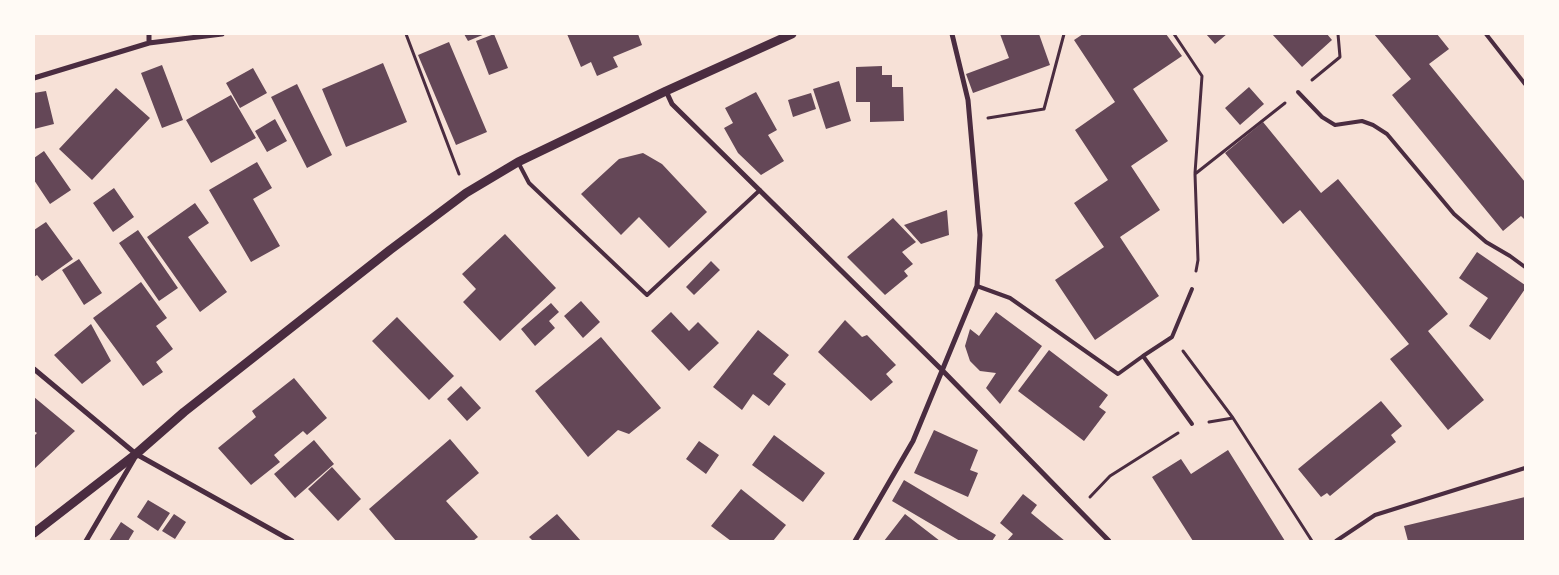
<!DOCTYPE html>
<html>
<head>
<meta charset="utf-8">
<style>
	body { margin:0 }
	#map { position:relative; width:1559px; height:575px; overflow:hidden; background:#f7e1d7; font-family:"Libre Baskerville",serif }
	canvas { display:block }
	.frame { position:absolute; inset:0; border:35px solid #fffaf5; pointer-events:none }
</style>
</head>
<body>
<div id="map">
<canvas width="1559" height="575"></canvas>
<div class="frame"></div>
</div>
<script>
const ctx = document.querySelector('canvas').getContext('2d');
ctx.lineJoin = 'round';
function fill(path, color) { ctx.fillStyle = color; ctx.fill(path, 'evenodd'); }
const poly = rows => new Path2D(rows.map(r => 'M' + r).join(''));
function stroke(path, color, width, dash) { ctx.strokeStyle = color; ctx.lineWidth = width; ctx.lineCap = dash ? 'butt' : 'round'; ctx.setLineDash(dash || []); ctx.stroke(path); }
fill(poly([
	[464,34,485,34,468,41],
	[494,34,508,68,489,75,476,41],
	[567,34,638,34,642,45,613,57,618,67,597,76,591,62,581,67],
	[1000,34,1039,34,1050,65,973,93,966,74,1009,58],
	[1083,34,1166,34,1182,56,1133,89,1168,141,1131,166,1160,210,1120,237,1159,296,1095,340,1055,280,1104,247,1074,203,1108,180,1075,130,1115,102,1074,40],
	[1206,34,1227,34,1215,44],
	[1272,34,1327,34,1332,40,1302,67],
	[1374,34,1437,34,1449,49,1429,64,1525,182,1525,220,1521,216,1503,231,1392,95,1411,79],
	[449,42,487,132,456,145,418,55],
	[383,63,407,122,346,147,322,89],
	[162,65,183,120,162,128,141,73],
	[882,66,882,75,892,75,892,87,903,87,904,121,870,122,870,102,856,102,856,67],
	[253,68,267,93,240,108,226,83],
	[839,81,851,121,826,129,813,89],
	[297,84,332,155,307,168,271,97],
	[1249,87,1264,104,1240,125,1225,108],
	[116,88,150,118,92,180,59,149],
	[46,91,54,124,34,129,34,93],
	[756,92,777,130,768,135,784,161,761,175,738,153,724,128,733,123,725,108],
	[811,93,816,109,793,117,788,100],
	[231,95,256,138,211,163,186,120],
	[275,119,287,141,267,152,255,131],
	[1263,122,1321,193,1338,179,1448,314,1428,331,1484,400,1448,430,1390,359,1409,344,1300,210,1283,224,1225,153],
	[44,151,71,190,50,204,34,180,34,158],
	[643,153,662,164,707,212,669,248,639,217,621,235,581,194,619,159],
	[257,162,272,188,253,199,280,246,251,262,209,190],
	[114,188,134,217,113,232,93,203],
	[195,203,209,223,188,237,227,292,200,312,147,237],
	[947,210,949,235,921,244,904,225],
	[893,218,916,242,902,252,913,264,904,271,908,276,885,295,847,257],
	[46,222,73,259,42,281,37,275,34,277,34,230],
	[138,230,178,288,159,301,119,243],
	[505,234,556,288,500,341,463,302,476,289,462,274],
	[1477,252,1525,285,1525,289,1490,340,1469,326,1488,298,1459,278],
	[79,259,102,293,84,305,62,270],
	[711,261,720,270,694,295,686,287],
	[141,282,167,318,156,326,173,349,156,362,163,372,143,386,93,318],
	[581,301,600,322,583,338,564,316],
	[551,303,559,312,549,321,555,328,535,346,521,329],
	[671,312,689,331,698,322,719,343,689,371,651,331],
	[996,312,1042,346,1000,404,986,388,996,373,980,371,970,361,965,346,970,329,979,336],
	[397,317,454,376,429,400,372,341],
	[845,320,862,337,867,335,896,365,886,374,893,382,871,401,818,352],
	[91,324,111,361,82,384,54,355],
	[758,330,789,355,773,374,786,384,769,406,753,394,742,410,713,387],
	[601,337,661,408,629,434,618,430,588,457,535,391],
	[1049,350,1108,395,1099,407,1106,412,1084,441,1018,391],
	[294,378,327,418,307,435,303,431,274,455,280,462,251,485,218,448,256,417,252,411],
	[461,386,481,408,467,421,447,399],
	[34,397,75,431,34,469,34,436,37,433,34,431],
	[1381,401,1402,426,1391,435,1396,442,1330,496,1327,493,1321,497,1298,469],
	[934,430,978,450,970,470,978,473,968,497,914,473],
	[774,435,825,473,803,502,752,465],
	[450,439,479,473,446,501,478,537,473,541,396,541,369,509],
	[314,440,334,464,295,498,274,474],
	[699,441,719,455,706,474,686,459],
	[1228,450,1285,541,1193,541,1152,477,1181,459,1191,474],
	[332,467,361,499,338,521,308,489],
	[904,480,996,535,992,541,960,541,892,501],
	[741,489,786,525,773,541,731,541,711,526],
	[1023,494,1037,505,1031,513,1065,541,1007,541,1013,534,1000,523],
	[1525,497,1525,541,1408,541,1404,526],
	[148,500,170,513,158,531,137,517],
	[174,514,186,522,175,539,162,531],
	[557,514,581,541,533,541,529,537],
	[905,514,940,541,884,541],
	[121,522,134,531,128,541,109,541]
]), '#644757');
stroke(poly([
	[406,34,459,174],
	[1174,34,1202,76,1195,173],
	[1312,80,1340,57,1338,34],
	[988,118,1044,109,1064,34],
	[1196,271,1198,260,1195,174,1285,103],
	[1183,351,1233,418],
	[1209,422,1233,418,1312,541],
	[1090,497,1110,476,1178,433]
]), '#4a2c40', 3);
stroke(poly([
	[1486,34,1525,84],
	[1298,92,1322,117,1335,125,1362,121,1373,125,1387,134,1454,214,1486,242,1510,256,1525,267],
	[518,162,529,183,647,295,760,190],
	[977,286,1010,298,1118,374,1143,356,1192,424],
	[1143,356,1172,337,1192,289],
	[1336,541,1375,515,1525,468]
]), '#4a2c40', 4);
stroke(poly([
	[149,34,149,43],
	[34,78,149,43,222,34],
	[666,91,672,104,942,370,1109,541],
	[34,369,136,454,292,541],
	[86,541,134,459],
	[855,541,913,441,977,286,980,235,968,100,952,34]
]), '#4a2c40', 5);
stroke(poly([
	[34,533,136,454,184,412,390,250,466,193,518,162,666,91,792,34]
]), '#4a2c40', 9);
</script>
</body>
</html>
